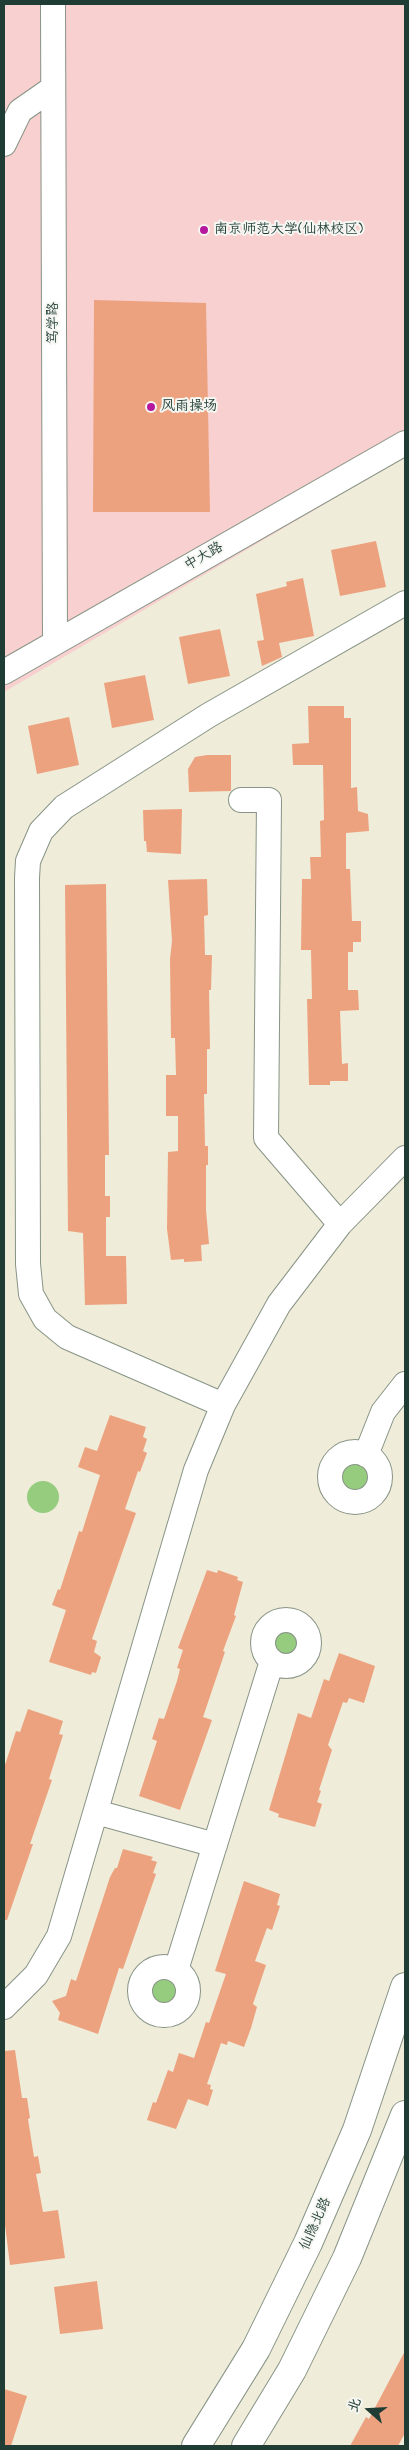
<!DOCTYPE html>
<html>
<head>
<meta charset="utf-8">
<style>
	body { margin:0 }
	#map { position:relative; width:409px; height:2450px; overflow:hidden; background:#efecd9; font-family:"Architects Daughter","LXGW WenKai TC",sans-serif }
	canvas { display:block }
	.frame { position:absolute; inset:0; border:5px solid #1f3d34; pointer-events:none }
	.north { position:absolute; left:344px; top:2385px; width:50px; height:50px; -webkit-text-stroke:4px #f6f6f2; paint-order:stroke; rotate:289deg; font-size:14px; font-weight:700; line-height:20px; text-align:center; color:#1f3d34 }
	.north::after { content:''; display:block; margin:auto; width:18px; height:22px; background:#1f3d34; clip-path:polygon(50% 0,100% 100%,50% 72%,0 100%) }
</style>
</head>
<body>
<div id="map">
<canvas width="409" height="2450"></canvas>
<div class="frame"></div>
<div class="north">北</div>
</div>
<script>
const ctx = document.querySelector('canvas').getContext('2d');
ctx.lineJoin = 'round';
function fill(path, color) { ctx.fillStyle = color; ctx.fill(path, 'evenodd'); }
const poly = rows => new Path2D(rows.map(r => 'M' + r).join(''));
function stroke(path, color, width, dash) { ctx.strokeStyle = color; ctx.lineWidth = width; ctx.lineCap = dash ? 'butt' : 'round'; ctx.setLineDash(dash || []); ctx.stroke(path); }
function label(font, color, halo, rows, align = 'center') {
  ctx.font = font + ' "Architects Daughter","LXGW WenKai TC",sans-serif'; ctx.lineWidth = 4; ctx.setLineDash([]); ctx.textBaseline = 'middle'; ctx.strokeStyle = halo; ctx.fillStyle = color; for (const [text, x, y, turn = 0] of rows) {
    ctx.save(); ctx.translate(x, y); ctx.rotate((+turn || 0) * Math.PI / 180); ctx.textAlign = isNaN(turn) ? turn : align; if (halo) ctx.strokeText(text, 0, 0); ctx.fillText(text, 0, 0); ctx.restore();
  }
}
fill(poly([
	[4,4,405,4,405,457,4,692]
]), '#f7d0cf');
fill(poly([
	'339 1476a16 16 0 1 1 32 0a16 16 0 1 1-32 0Z',
	'27 1497a16 16 0 1 1 32 0a16 16 0 1 1-32 0Z',
	'271 1642a16 16 0 1 1 32 0a16 16 0 1 1-32 0Z',
	'149 1991a16 16 0 1 1 32 0a16 16 0 1 1-32 0Z'
]), '#95cc7e');
fill(poly([
	[94,300,206,303,210,512,93,512],
	[376,541,386,587,340,596,331,550],
	[303,578,314,636,279,643,282,657,262,666,257,641,264,640,256,594,287,586,286,582],
	[220,629,230,676,188,684,179,637],
	[145,675,154,720,112,728,104,683],
	[308,706,344,706,344,718,351,718,351,788,357,787,358,811,368,814,369,831,346,833,346,869,350,869,352,921,361,921,361,942,353,942,353,952,348,952,348,990,358,990,359,1010,340,1011,342,1064,348,1063,348,1081,330,1081,330,1085,309,1085,307,999,312,999,311,950,301,950,302,879,311,879,310,857,321,857,320,821,324,820,323,765,293,765,292,744,309,743],
	[69,717,79,765,37,774,28,726],
	[207,755,231,755,231,791,189,792,188,769,195,757],
	[182,809,181,854,147,852,146,841,144,841,143,810],
	[207,879,208,915,204,916,205,955,212,955,211,990,209,990,210,1049,207,1049,207,1094,204,1094,205,1146,208,1146,208,1165,206,1165,206,1210,209,1244,201,1245,202,1261,184,1262,184,1259,171,1260,167,1229,168,1152,178,1151,178,1116,166,1116,166,1075,176,1075,175,1038,171,1038,170,959,172,941,168,880],
	[106,884,109,1155,105,1155,105,1196,110,1196,110,1217,106,1217,106,1256,126,1256,127,1304,85,1305,83,1233,68,1231,65,885],
	[110,1415,146,1427,143,1437,147,1439,143,1451,147,1453,140,1472,138,1471,125,1509,136,1513,92,1639,97,1641,94,1652,101,1657,96,1673,92,1672,91,1675,49,1662,66,1610,52,1605,58,1589,60,1590,79,1531,82,1532,100,1475,78,1467,85,1447,97,1451],
	[207,1570,217,1573,218,1570,238,1577,237,1580,243,1582,234,1615,236,1616,223,1651,225,1652,203,1717,212,1720,180,1810,139,1796,157,1741,152,1739,159,1718,164,1719,177,1681,180,1669,177,1668,183,1650,178,1648],
	[339,1653,375,1666,364,1703,349,1698,347,1703,343,1702,328,1745,332,1750,319,1790,321,1791,317,1802,322,1804,315,1827,278,1817,279,1814,269,1810,298,1713,311,1718,324,1679,329,1681],
	[28,1709,63,1721,59,1734,63,1735,49,1779,52,1780,30,1844,33,1844,7,1920,4,1920,4,1768,16,1731,20,1732],
	[123,1849,153,1857,151,1860,157,1862,153,1873,156,1874,123,1969,119,1968,98,2034,58,2020,60,2013,52,2001,66,1996,71,1979,76,1981,110,1877,115,1868,117,1868],
	[244,1881,280,1894,277,1905,280,1906,272,1930,267,1928,255,1961,266,1965,253,2004,257,2007,251,2028,244,2047,228,2041,227,2045,221,2043,207,2084,211,2085,210,2089,213,2090,208,2106,188,2099,176,2129,147,2120,153,2102,156,2103,168,2070,173,2072,179,2053,194,2058,206,2022,209,2023,226,1974,215,1971],
	[15,2050,22,2098,27,2098,30,2118,28,2119,34,2157,38,2156,41,2173,36,2174,43,2212,58,2210,65,2258,10,2265,4,2217,4,2051],
	[97,2281,103,2329,60,2334,54,2287],
	[405,2351,405,2433,398,2446,350,2446,366,2417,369,2419],
	[4,2389,27,2396,11,2446,4,2446]
]), '#eda27f');
const minor = poly([
	[53,4,55,642],
	[4,144,20,111,53,88],
	[4,672,405,443],
	[241,800,269,800,266,1138,340,1224],
	[223,1405,67,1337,45,1319,31,1294,28,1264,27,878,28,861,41,831,64,807,209,715,405,603],
	'330 1477a25 25 0 1 1 50 0a25 25 0 1 1-50 0Z',
	[366,1455,383,1412,405,1384],
	'263 1643a23 23 0 1 1 46 0a23 23 0 1 1-46 0Z',
	[96,1812,215,1845],
	'140 1991a24 24 0 1 1 48 0a24 24 0 1 1-48 0Z',
	[176,1970,272,1661],
	[4,2007,36,1975,59,1936,196,1470,223,1405,279,1304,340,1224,405,1158]
]);
const major = poly([
	[196,2446,256,2349,308,2243,357,2130,405,1987],
	[246,2446,292,2370,347,2258,405,2115]
]);
stroke(minor, '#879486', 26);
stroke(major, '#879486', 30);
stroke(minor, '#fff', 24);
stroke(major, '#fff', 28);
for (const [x, y, r, color] of [
	[204,230,5,"#b5179e"],
	[151,407,5,"#b5179e"]
]) { const dot = new Path2D(); dot.arc(x, y, r, 0, 2 * Math.PI); ctx.fillStyle = color; ctx.fill(dot); stroke(dot, '#f6f6f2', 2); }
label('14px', '#1f3d34', '#f6f6f2', [
	["南京师范大学(仙林校区)",214,230],
	["风雨操场",161,407]
], 'left');
label('14px', '#1f3d34', '#f6f6f2', [
	["笃学路",54,323,-90],
	["中大路",204,557,-30],
	["仙隐北路",316,2224,-66]
]);
</script>
</body>
</html>
